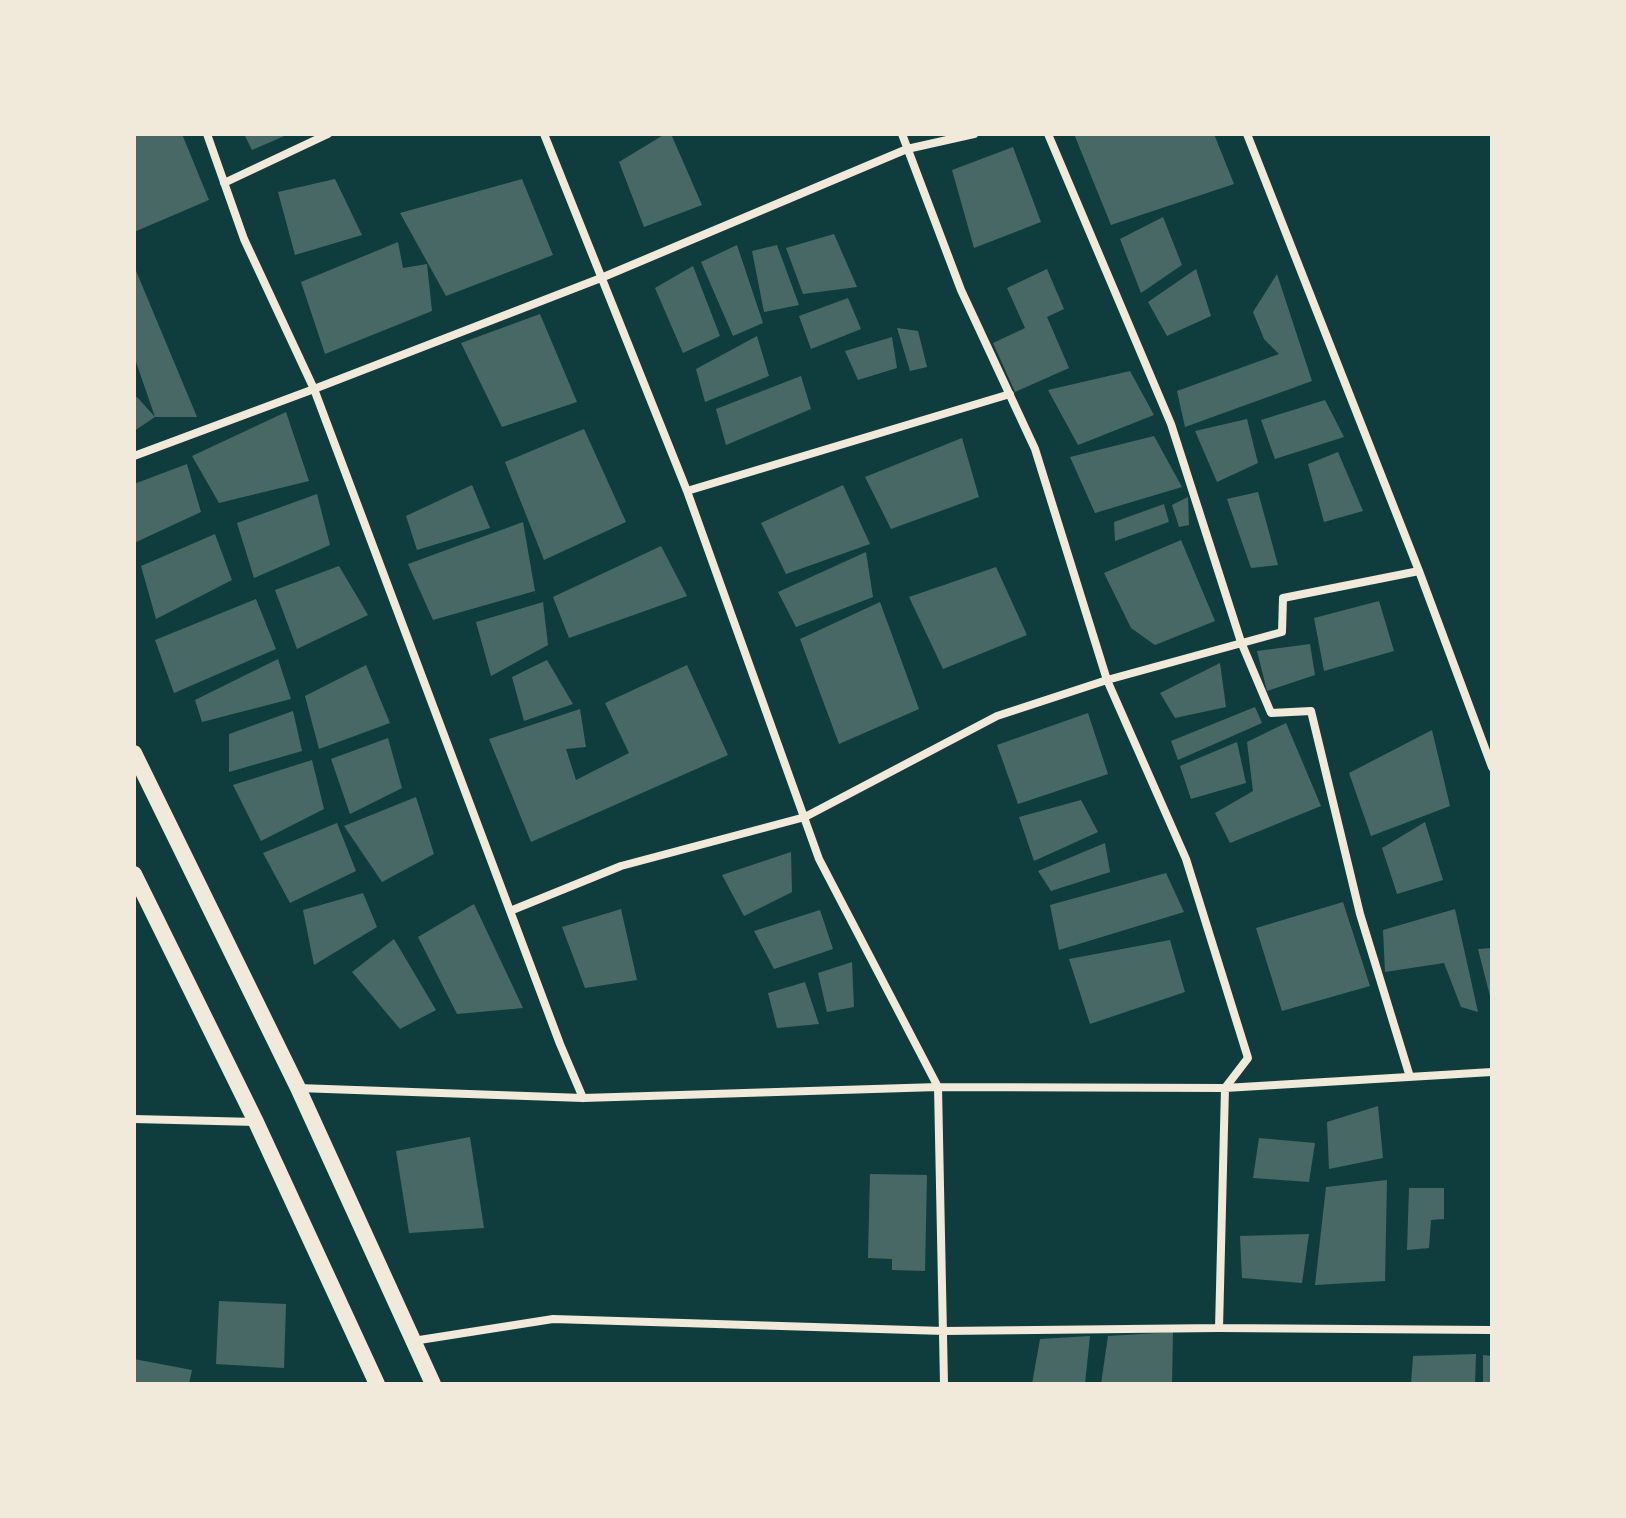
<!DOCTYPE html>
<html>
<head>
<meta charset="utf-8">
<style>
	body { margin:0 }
	#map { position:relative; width:1626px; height:1518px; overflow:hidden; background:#0f3d3e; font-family:Overpass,sans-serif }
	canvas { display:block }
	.frame { position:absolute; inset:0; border:136px solid #f1e9da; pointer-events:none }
</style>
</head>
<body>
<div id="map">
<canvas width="1626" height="1518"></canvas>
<div class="frame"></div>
</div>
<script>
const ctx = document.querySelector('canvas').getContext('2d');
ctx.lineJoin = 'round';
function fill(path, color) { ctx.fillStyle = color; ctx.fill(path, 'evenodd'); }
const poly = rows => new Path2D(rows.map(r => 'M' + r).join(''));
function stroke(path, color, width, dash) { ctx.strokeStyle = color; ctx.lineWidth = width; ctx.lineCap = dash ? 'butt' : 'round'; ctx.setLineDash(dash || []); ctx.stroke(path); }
fill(poly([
	[134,134,182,134,209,200,134,232],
	[244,134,289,134,252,150],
	[665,134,671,134,702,205,644,227,619,162],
	[1074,134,1214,134,1234,184,1111,225],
	[1013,147,1041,222,974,248,952,170],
	[335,179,362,235,295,255,278,192],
	[522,179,553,255,446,296,400,213],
	[1163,217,1182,265,1141,293,1120,239],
	[834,234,857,287,803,294,786,248],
	[398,242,403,268,427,264,432,311,325,354,301,282],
	[737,245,763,323,733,336,701,262],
	[777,245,799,305,764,312,752,251],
	[134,266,197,417,155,417,134,431,134,398,137,397,155,417,134,356],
	[693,266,720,336,683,353,655,288],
	[1047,269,1064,309,1047,317,1069,368,1015,392,993,343,1025,328,1007,288],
	[1196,269,1211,316,1167,336,1148,302],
	[1277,274,1312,381,1185,427,1177,391,1279,354,1264,339,1253,312],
	[848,298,861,329,811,349,799,316],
	[540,314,577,402,502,427,461,343],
	[897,328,918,331,927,367,910,371],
	[757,336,769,376,705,402,696,369],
	[892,337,897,368,858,380,845,351],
	[1130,371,1154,415,1078,445,1048,390],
	[801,376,811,409,726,445,716,409],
	[1325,400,1344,437,1275,459,1261,420],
	[286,412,309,481,219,503,192,456],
	[1247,419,1258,463,1217,482,1195,431],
	[584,429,626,522,544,560,505,462],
	[1154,436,1182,487,1095,513,1070,457],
	[962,438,979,497,891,529,865,477],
	[1338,452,1363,511,1324,522,1308,464],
	[187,464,201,512,134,543,134,484],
	[472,485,490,528,417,550,406,516],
	[843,485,870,544,786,574,761,523],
	[1258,492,1278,565,1251,568,1227,499],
	[317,494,330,545,254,578,237,523],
	[1188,497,1189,525,1179,527,1172,505],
	[1164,504,1169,522,1115,541,1114,522],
	[523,522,535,591,433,620,408,564],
	[215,534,232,580,156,619,141,566],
	[1181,540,1215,621,1155,645,1131,628,1104,573],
	[661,546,687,596,569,638,553,597],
	[866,552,873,597,796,627,778,592],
	[339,566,368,615,297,649,275,590],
	[996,567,1027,635,943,669,909,597],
	[256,599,276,649,174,693,155,640],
	[1379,601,1394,651,1324,671,1314,618],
	[543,602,548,645,491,676,476,622],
	[880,602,919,709,839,744,800,639],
	[1310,644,1315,675,1267,691,1257,651],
	[278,659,291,699,202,722,195,700],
	[547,660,573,704,524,721,512,677],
	[1220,663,1226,707,1175,718,1160,693],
	[366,665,390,723,319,749,305,696],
	[687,665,728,755,531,842,489,739,580,709,586,747,566,749,576,780,629,753,605,703],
	[1255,707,1262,723,1178,760,1171,741],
	[293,711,302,751,229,772,229,734],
	[1088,713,1108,774,1018,804,997,745],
	[1286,723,1321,806,1230,843,1215,813,1253,791,1247,742],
	[1432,730,1450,806,1371,836,1349,773],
	[388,738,402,788,350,814,331,759],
	[1237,742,1246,783,1191,799,1180,766],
	[312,760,324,809,261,841,233,785],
	[416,797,434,854,382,882,344,826],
	[1081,800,1098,832,1034,861,1019,817],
	[1425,822,1443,880,1397,894,1382,848],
	[337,823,356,871,290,903,263,853],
	[1105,843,1110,872,1051,891,1038,871],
	[791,852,792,892,744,916,722,875],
	[1166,873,1184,912,1059,950,1050,905],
	[363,893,377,927,314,965,303,910],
	[1343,902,1370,986,1282,1011,1256,928],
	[474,904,523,1008,457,1014,418,937],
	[621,909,637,980,585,988,562,927],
	[1455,909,1478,1012,1461,1007,1444,963,1385,972,1383,930],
	[820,910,833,949,774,969,754,931],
	[394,939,436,1010,400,1029,352,972],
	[1170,940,1185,992,1090,1024,1069,959],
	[1492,948,1492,1000,1491,1000,1478,949],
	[852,962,854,1007,827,1012,818,973],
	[805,982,819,1024,777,1028,768,993],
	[1378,1106,1383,1158,1329,1169,1327,1122],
	[470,1137,484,1228,409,1233,396,1151],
	[1259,1138,1315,1143,1309,1182,1253,1178],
	[870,1174,927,1175,925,1271,892,1270,892,1259,868,1258],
	[1387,1180,1385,1281,1315,1285,1326,1187],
	[1409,1188,1444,1188,1444,1219,1431,1220,1429,1248,1407,1250],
	[1309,1234,1302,1283,1242,1278,1240,1236],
	[219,1301,286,1304,284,1368,216,1364],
	[1173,1332,1172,1384,1101,1384,1108,1336],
	[1090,1336,1085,1384,1032,1384,1040,1339],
	[1476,1354,1475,1384,1411,1384,1413,1356],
	[1483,1355,1492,1356,1492,1384,1483,1384],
	[134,1359,192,1370,189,1384,134,1384]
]), '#486865');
stroke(poly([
	[207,134,244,239,314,389,560,1044,583,1098],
	[544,134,687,491,819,859,938,1087,944,1384],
	[902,134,961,290,1035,449,1107,680,1186,859,1248,1058,1225,1088,1219,1328],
	[1048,134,1171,424,1241,642,1271,713,1311,711,1360,914,1410,1077],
	[1247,134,1419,571,1492,767],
	[224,183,328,134],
	[134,456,314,389,601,278,907,149,974,134],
	[687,491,1010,394],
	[510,911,621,866,805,817,997,716,1107,680,1282,632,1283,598,1419,571],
	[298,1088,583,1098,938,1087,1225,1088,1492,1072],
	[134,1119,256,1122],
	[413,1341,553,1319,944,1331,1219,1328,1492,1330]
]), '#f1e9da', 8);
stroke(poly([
	[134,753,298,1088,433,1384],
	[134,874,256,1122,377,1384]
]), '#f1e9da', 16);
</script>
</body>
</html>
